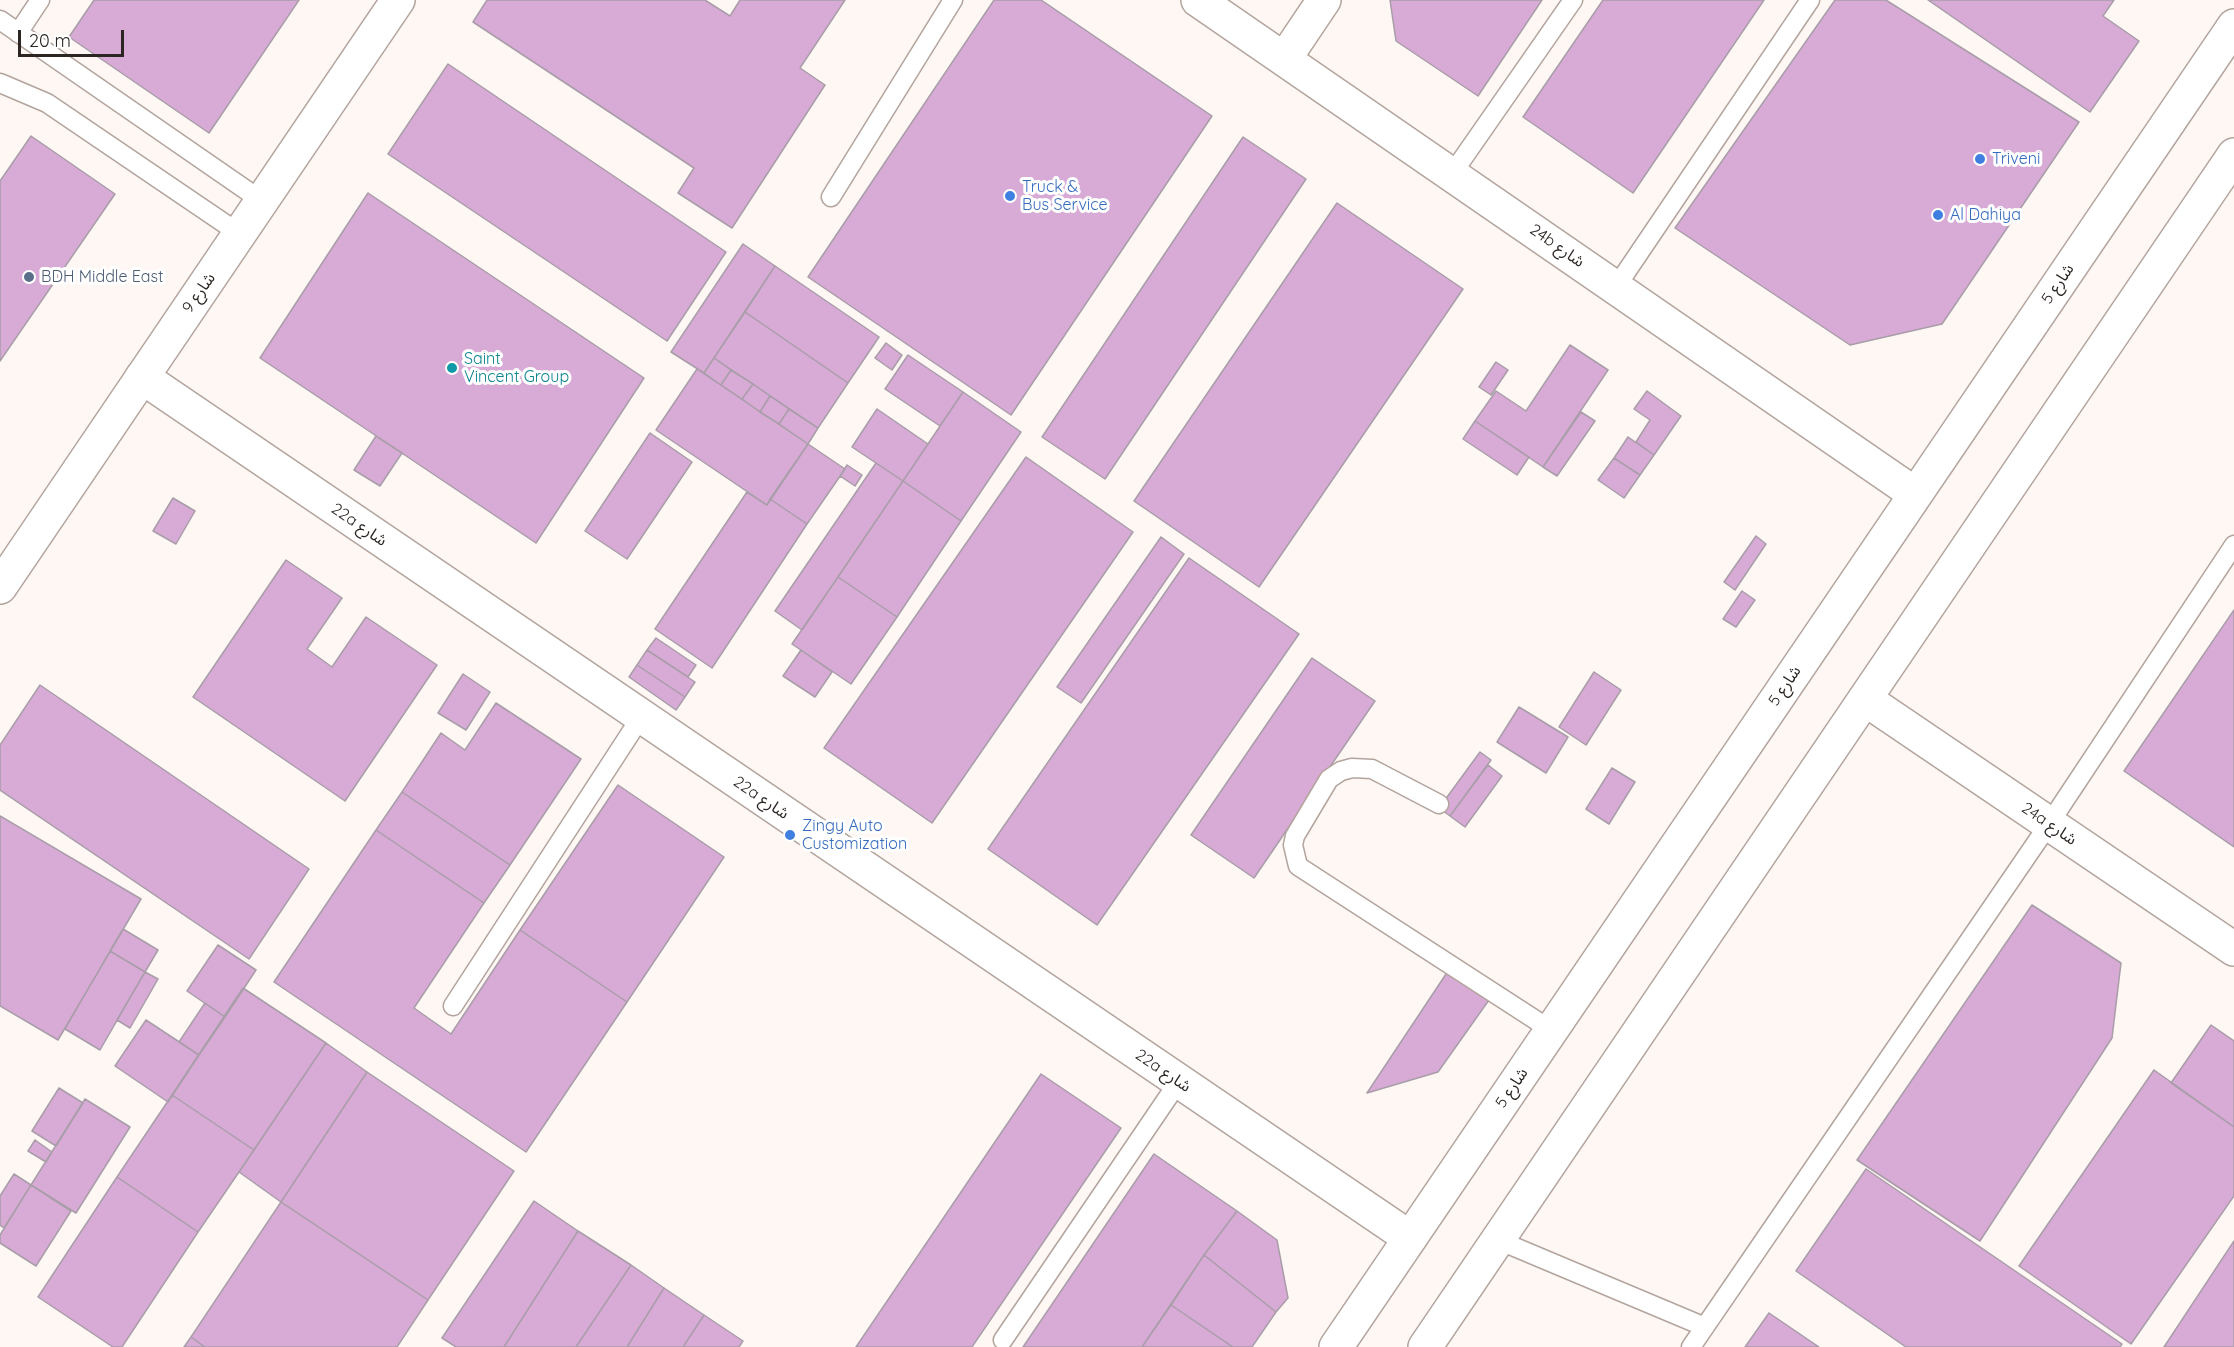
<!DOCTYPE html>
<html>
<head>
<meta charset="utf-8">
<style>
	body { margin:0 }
	#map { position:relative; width:2234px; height:1347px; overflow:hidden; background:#fef7f4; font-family:Quicksand,sans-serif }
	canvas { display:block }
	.scale { position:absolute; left:18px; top:30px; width:106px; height:27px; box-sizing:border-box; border:3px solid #2c2623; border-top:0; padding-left:8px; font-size:18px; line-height:21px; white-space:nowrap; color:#2c2623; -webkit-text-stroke:4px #fff; paint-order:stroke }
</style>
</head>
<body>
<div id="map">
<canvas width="2234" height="1347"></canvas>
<div class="scale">20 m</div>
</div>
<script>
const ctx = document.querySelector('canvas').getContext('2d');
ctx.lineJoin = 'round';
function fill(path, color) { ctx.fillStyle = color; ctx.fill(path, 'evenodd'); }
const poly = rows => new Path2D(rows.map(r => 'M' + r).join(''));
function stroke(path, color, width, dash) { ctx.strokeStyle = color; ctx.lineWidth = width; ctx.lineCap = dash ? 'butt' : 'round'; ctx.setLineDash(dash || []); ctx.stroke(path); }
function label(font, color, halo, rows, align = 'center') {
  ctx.font = font + ' Quicksand,"Noto Sans Arabic",sans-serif'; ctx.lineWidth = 6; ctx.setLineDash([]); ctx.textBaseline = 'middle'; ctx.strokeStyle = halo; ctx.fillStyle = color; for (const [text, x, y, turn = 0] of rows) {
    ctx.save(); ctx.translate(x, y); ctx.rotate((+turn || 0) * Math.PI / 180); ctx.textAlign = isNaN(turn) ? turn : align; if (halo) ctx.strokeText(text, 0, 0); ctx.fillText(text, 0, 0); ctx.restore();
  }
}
const building = poly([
	[94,0,299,0,209,133,69,37,94,0],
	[487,0,705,0,730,16,740,0,845,0,800,68,825,85,732,228,678,193,694,168,473,22,487,0],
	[994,0,1041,0,1212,116,1011,415,808,277,994,0],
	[1390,0,1542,0,1478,96,1396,41,1390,0],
	[1603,0,1764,0,1633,193,1523,117,1603,0],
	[1835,0,1886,0,2079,122,1942,324,1850,345,1675,228,1835,0],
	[1928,0,2114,0,2103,16,2139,41,2090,112,1928,0],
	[448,64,726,252,667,341,388,154,448,64],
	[31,136,115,194,0,361,0,181,31,136],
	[1243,137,1306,179,1105,479,1042,437,1243,137],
	[368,193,644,378,536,543,260,358,368,193],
	[1337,203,1463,289,1259,587,1134,501,1337,203],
	[743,244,775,266,704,373,671,352,743,244],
	[775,266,879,337,848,383,745,312,775,266],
	[745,312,848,383,818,428,714,358,745,312],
	[886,343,902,355,892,370,875,358,886,343],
	[1570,345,1608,370,1543,467,1475,421,1496,391,1526,411,1570,345],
	[908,355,963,392,940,426,885,389,908,355],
	[714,358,731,370,721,385,704,373,714,358],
	[1496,362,1508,370,1491,395,1479,387,1496,362],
	[697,369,808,444,767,505,656,430,697,369],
	[731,370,753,384,742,399,721,385,731,370],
	[753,384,770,396,760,412,742,399,753,384],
	[1647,391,1681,416,1654,455,1636,442,1650,420,1634,409,1647,391],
	[963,392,1021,432,961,521,903,481,963,392],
	[770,396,789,409,779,424,760,412,770,396],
	[789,409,818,428,808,444,779,424,789,409],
	[877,409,928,444,903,481,852,447,877,409],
	[1581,412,1595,421,1557,476,1543,467,1581,412],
	[1475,421,1529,457,1517,475,1463,439,1475,421],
	[650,433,692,462,627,559,585,531,650,433],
	[376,436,402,453,380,486,354,470,376,436],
	[1628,437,1654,455,1640,475,1614,458,1628,437],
	[808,444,845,469,807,524,770,499,808,444],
	[1026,457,1133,532,932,823,824,748,1026,457],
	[1614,458,1640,475,1624,498,1598,480,1614,458],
	[876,463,903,481,802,630,775,611,876,463],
	[847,465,862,475,855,486,840,476,847,465],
	[903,481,961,521,897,617,838,577,903,481],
	[747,492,767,505,770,499,807,524,712,668,655,629,747,492],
	[173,498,195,511,176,544,153,531,173,498],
	[1756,536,1766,544,1735,590,1724,582,1756,536],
	[1161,537,1184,554,1081,703,1057,687,1161,537],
	[1189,558,1299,634,1097,925,988,849,1189,558],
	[286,560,342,598,307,649,332,667,366,617,437,665,345,801,193,697,286,560],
	[838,577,897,617,851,684,792,644,838,577],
	[1742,591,1755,600,1736,627,1723,619,1742,591],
	[2234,610,2234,847,2124,771,2234,610],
	[656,638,696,665,688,677,647,650,656,638],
	[647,650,695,682,685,697,637,665,647,650],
	[801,650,832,672,815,697,783,676,801,650],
	[1312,658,1375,701,1254,878,1191,835,1312,658],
	[637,665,685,697,676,710,629,677,637,665],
	[1594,672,1621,690,1586,745,1559,727,1594,672],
	[463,674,490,692,466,730,438,713,463,674],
	[40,685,309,869,249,959,0,790,0,745,40,685],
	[496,703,581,759,510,865,402,792,441,733,465,750,496,703],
	[1519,707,1568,737,1546,773,1497,742,1519,707],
	[1480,752,1491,760,1450,816,1439,808,1480,752],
	[1488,765,1502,776,1465,827,1450,816,1488,765],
	[1612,768,1635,782,1609,824,1586,809,1612,768],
	[618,785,724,857,627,1002,520,930,618,785],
	[402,792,510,865,484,903,376,830,402,792],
	[0,816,141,899,58,1040,0,1006,0,816],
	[376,830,484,903,414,1008,451,1034,520,930,627,1002,526,1152,274,982,376,830],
	[2032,905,2121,963,2112,1038,1980,1241,1857,1160,2032,905],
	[123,929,158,950,145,972,110,951,123,929],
	[218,945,256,970,225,1017,187,991,218,945],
	[110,951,145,972,100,1050,65,1029,110,951],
	[1448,971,1489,1000,1438,1072,1367,1093,1448,971],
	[145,972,158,979,130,1028,117,1020,145,972],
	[243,988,326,1043,254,1150,172,1095,243,988],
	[205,1003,225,1017,199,1055,179,1042,205,1003],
	[146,1020,199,1055,168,1102,115,1066,146,1020],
	[2211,1025,2234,1041,2234,1127,2171,1083,2211,1025],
	[326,1043,367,1072,281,1202,239,1172,326,1043],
	[2154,1070,2234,1127,2234,1196,2131,1344,2019,1266,2154,1070],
	[367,1072,514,1171,428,1300,281,1202,367,1072],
	[1041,1074,1121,1128,972,1347,856,1347,1041,1074],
	[59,1088,83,1103,56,1146,32,1131,59,1088],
	[172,1095,254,1150,198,1232,117,1177,172,1095],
	[85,1099,130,1127,76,1213,31,1185,85,1099],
	[35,1140,52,1152,46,1162,28,1151,35,1140],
	[1154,1154,1237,1211,1204,1255,1142,1347,1023,1347,1154,1154],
	[1866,1169,2122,1344,2120,1347,1906,1347,1796,1271,1866,1169],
	[14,1174,31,1185,4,1228,0,1225,0,1196,14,1174],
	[117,1177,198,1232,122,1347,113,1347,38,1297,117,1177],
	[31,1185,71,1211,36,1266,0,1243,0,1235,31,1185],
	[534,1201,578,1231,504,1347,456,1347,442,1338,534,1201],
	[281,1202,428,1300,397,1347,205,1347,191,1337,281,1202],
	[1237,1211,1277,1240,1288,1298,1276,1312,1204,1255,1237,1211],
	[578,1231,631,1265,576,1347,504,1347,578,1231],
	[2234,1241,2234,1347,2164,1347,2234,1241],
	[1204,1255,1276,1312,1252,1347,1233,1347,1171,1305,1204,1255],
	[631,1265,664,1288,627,1347,576,1347,631,1265],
	[664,1288,704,1315,683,1347,627,1347,664,1288],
	[1171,1305,1233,1347,1142,1347,1171,1305],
	[1769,1313,1819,1347,1745,1347,1769,1313],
	[704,1315,743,1341,739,1347,683,1347,704,1315],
	[191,1337,205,1347,184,1347,191,1337]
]);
fill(building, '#d7abd5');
stroke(building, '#a89da8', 1.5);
const service = poly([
	[0,20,262,201],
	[18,33,40,0],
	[0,83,47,103,240,234],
	[1452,174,1573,0],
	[831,197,953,0],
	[1616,287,1810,0],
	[1439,804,1372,769,1352,768,1341,771,1329,779,1295,836,1293,845,1298,866,1551,1030],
	[453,1006,641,717],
	[1498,1240,1705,1327],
	[1003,1340,1179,1081],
	[1691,1347,2049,824,2234,545]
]);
const minor = poly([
	[1198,0,1915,494],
	[1285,58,1324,0],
	[142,377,1410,1238],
	[1865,699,2234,949]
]);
const tertiary = poly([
	[0,587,398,0],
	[1336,1347,2234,26],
	[1425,1347,2234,155]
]);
stroke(service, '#b3a49d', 21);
stroke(minor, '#b3a49d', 36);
stroke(tertiary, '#b3a49d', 36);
stroke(service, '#fff', 18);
stroke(minor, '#fff', 33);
stroke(tertiary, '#fff', 33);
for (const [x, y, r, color] of [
	[1980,159,6,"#3f7fe0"],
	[1010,196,6,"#3f7fe0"],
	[1938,215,6,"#3f7fe0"],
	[29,277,6,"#5c6f8a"],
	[452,368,6,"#0f9aa8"],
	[790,835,6,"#3f7fe0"]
]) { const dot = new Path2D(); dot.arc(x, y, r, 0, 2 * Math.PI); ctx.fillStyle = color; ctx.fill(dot); stroke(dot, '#fff', 2); }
label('16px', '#366cbe', '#fff', [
	["Triveni",1992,159],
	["Truck &",1022,187],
	["Bus Service",1022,205],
	["Al Dahiya",1950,215],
	["Zingy Auto",802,826],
	["Customization",802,844]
], 'left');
label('16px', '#2c2623', '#fff', [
	["24b شارع",1557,246,35],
	["شارع 5",2058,284,-56],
	["شارع 9",199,293,-55],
	["22a شارع",359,525,34],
	["شارع 5",1785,686,-56],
	["22a شارع",761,798,34],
	["24a شارع",2049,824,34],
	["22a شارع",1163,1071,34],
	["شارع 5",1512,1088,-56]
]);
label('16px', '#4e5e75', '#fff', [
	["BDH Middle East",41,277]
], 'left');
label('16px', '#0d838f', '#fff', [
	["Saint",464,359],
	["Vincent Group",464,377]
], 'left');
</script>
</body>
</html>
